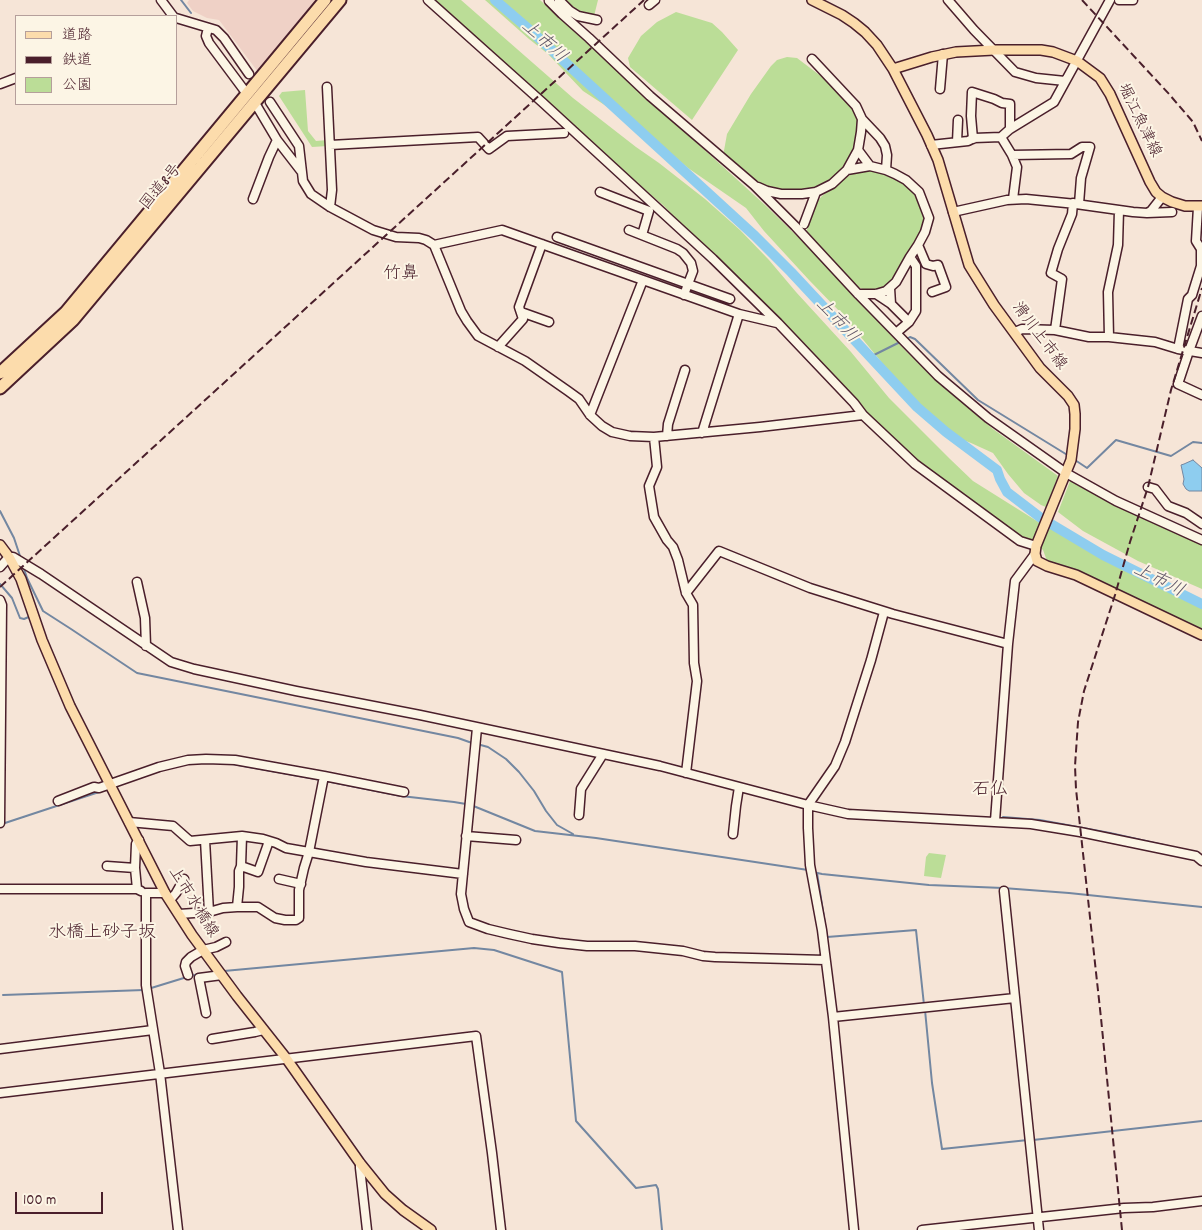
<!DOCTYPE html>
<html>
<head>
<meta charset="utf-8">
<style>
	body { margin:0 }
	#map { position:relative; width:1202px; height:1230px; overflow:hidden; background:#f6e5d7; font-family:Dekko,"Klee One",sans-serif }
	canvas { display:block }
	.legend { position:absolute; left:15px; top:15px; width:162px; height:90px; box-sizing:border-box; background:#fcf5e5; border:1px solid #b59f9b; margin:0; padding:6px 9px; list-style:none; font-size:15px; color:#4a1f2b }
	.legend li { display:flex; align-items:center; gap:10px; height:25px }
	.legend b { width:25px; border:1px solid #b59f9b }
	.scale { position:absolute; left:15px; top:1192px; width:88px; height:22px; box-sizing:border-box; border:2px solid #4a1f2b; border-top:0; padding-left:6px; font-size:15px; line-height:18px; white-space:nowrap; color:#4a1f2b; -webkit-text-stroke:4px #fcf5e5; paint-order:stroke }
</style>
</head>
<body>
<div id="map">
<canvas width="1202" height="1230"></canvas>
<ul class="legend">
<li><b style="height:6px;background:#fcdcac"></b>道路</li>
<li><b style="height:6px;background:#4a1f2b"></b>鉄道</li>
<li><b style="height:14px;background:#bbdd97"></b>公園</li>
</ul>
<div class="scale">100 m</div>
</div>
<script>
const ctx = document.querySelector('canvas').getContext('2d');
ctx.lineJoin = 'round';
function fill(path, color) { ctx.fillStyle = color; ctx.fill(path, 'evenodd'); }
const poly = rows => new Path2D(rows.map(r => 'M' + r).join(''));
function stroke(path, color, width, dash) { ctx.strokeStyle = color; ctx.lineWidth = width; ctx.lineCap = dash ? 'butt' : 'round'; ctx.setLineDash(dash || []); ctx.stroke(path); }
function label(font, color, halo, rows, align = 'center') {
  ctx.font = font + ' Dekko,"Klee One",sans-serif'; ctx.lineWidth = 4; ctx.setLineDash([]); ctx.textBaseline = 'middle'; ctx.strokeStyle = halo; ctx.fillStyle = color; for (const [text, x, y, turn = 0] of rows) {
    ctx.save(); ctx.translate(x, y); ctx.rotate((+turn || 0) * Math.PI / 180); ctx.textAlign = isNaN(turn) ? turn : align; if (halo) ctx.strokeText(text, 0, 0); ctx.fillText(text, 0, 0); ctx.restore();
  }
}
fill(poly([
	[189,0,316,0,258,72,219,20,207,18,193,11,187,3]
]), '#efd1c6');
fill(poly([
	[431,0,461,0,573,98,636,147,659,163,705,199,740,230,769,260,796,292,851,352,889,398,950,459,973,481,1040,523,1202,608,1202,630,1157,611,1091,576,1065,566,1047,561,1043,550,1034,542,1017,537,929,471,880,427,763,302,696,240,664,206,564,120],
	[485,0,540,0,765,205,805,244,906,351,940,384,993,429,1058,476,1046,507,1041,505,1024,493,1008,474,993,453,971,443,938,430,901,384,883,364,842,314,809,280,764,231,746,208,688,168,646,132,583,91,548,54,529,39],
	[566,0,598,0,594,16,576,11],
	[676,12,712,23,722,32,738,50,692,120,630,67,628,58,641,36,657,22],
	[787,57,797,58,826,80,849,103,857,114,859,125,855,151,846,168,833,178,817,189,796,192,773,190,754,182,723,156,727,134,751,94,771,66,777,60],
	[305,90,308,131,316,141,328,140,328,146,312,147,279,96,282,92],
	[873,170,892,175,916,193,926,221,918,238,895,279,889,286,875,290,865,290,858,287,806,233,814,205,822,196,836,184,852,174],
	[1070,481,1202,543,1202,589,1138,561,1083,531,1058,512],
	[929,853,946,855,941,878,924,876,926,857]
]), '#bbdd97');
const water = poly([
	[1193,460,1202,468,1202,491,1189,491,1186,489,1183,484,1184,479,1181,465,1184,464,1193,460]
]);
fill(water, '#8ecdef');
stroke(water, '#7387a1', 1);
stroke(poly([
	[181,0,191,13],
	[905,340,910,337,915,339,978,400,1069,456],
	[870,357,900,342],
	[1075,460,1087,468,1116,440,1171,456,1193,442,1202,443],
	[0,511,14,538,21,559],
	[23,566,27,578,43,611,71,629,137,673,458,738,472,743],
	[0,584,12,598,20,618,24,619,31,616],
	[477,744,488,747,506,759,519,772,534,791,546,811,557,825,573,834],
	[227,763,321,780],
	[147,775,166,769],
	[326,781,401,796,454,802,466,804],
	[471,805,535,831,596,838,808,870],
	[1003,817,1040,820,1110,833,1168,846],
	[2,824,102,791],
	[813,872,822,874,929,885,1003,888,1069,893,1202,907],
	[817,873,827,937,916,930,924,1005],
	[224,971,474,948,494,950,562,972,576,1121,636,1188,656,1185,658,1189,662,1230],
	[191,976,199,974,216,972],
	[148,989,187,977],
	[3,995,144,990],
	[925,1010,932,1083,942,1149,1028,1140],
	[1033,1140,1202,1121]
]), '#7387a1', 2);
stroke(poly([
	[495,0,531,31,755,236,791,272,917,407,946,432,997,470,1000,479,1007,492,1041,518,1103,555,1202,604]
]), '#8ecdef', 10);
const minor = poly([
	[161,0,173,16],
	[428,0,542,102,713,259,778,323,854,403,863,415,915,464,1020,541,1036,546],
	[550,0,549,1,562,14,589,38,650,96,754,185,795,226,858,294,938,376,988,418,1066,473,1116,501,1202,540],
	[559,0,570,11,578,16,597,20],
	[948,0,974,30,1015,72,1036,78,1065,81],
	[1119,0,1133,0],
	[649,5,655,0],
	[176,18,216,30,224,38,249,74],
	[208,28,206,36,209,43,247,94],
	[812,59,856,106,862,119,861,132,858,150],
	[0,84,16,78],
	[327,87,332,190,330,207],
	[940,89,943,54],
	[270,102,299,146,303,181,311,194,330,207,373,230,396,237,419,238,426,240,434,245,461,311,467,321,478,336,525,361,568,391,579,399,590,415,602,426,612,432,630,436,654,437,760,427,863,415],
	[255,103,277,140,301,171],
	[862,119,880,138,885,146,887,155,886,170],
	[1001,137,1012,155,1017,167,1013,199],
	[973,139,971,116,972,92,994,99,1002,103,1010,104,1010,129],
	[957,142,958,120],
	[330,145,478,137,489,149,507,136,564,133],
	[931,145,968,141,974,138,1001,137,1010,129,1054,102,1110,0],
	[1012,155,1071,154,1082,147,1090,147,1081,178,1079,204],
	[870,166,847,170,858,150,870,166,886,170,895,174,906,180,919,192,929,218,925,232,918,245],
	[758,187,767,191,781,194,802,194,816,192,832,184,847,170],
	[600,192,649,211,642,235],
	[253,199,269,157,277,140],
	[953,212,1007,200,1026,199,1076,204,1133,212,1147,213,1151,211,1162,197],
	[1147,213,1172,212],
	[804,224,816,192],
	[629,230,677,249,683,253,691,263,693,271,688,284,730,299],
	[557,237,688,284,684,295],
	[434,245,502,230,739,314,777,323],
	[910,257,918,245,926,264,933,266,938,265,946,287,932,292],
	[858,294,876,294,886,291,896,282,910,257,916,266,916,311,909,322,896,333],
	[876,294,891,304,890,288],
	[891,304,909,322],
	[521,312,549,322],
	[1202,316,1189,351,1178,384,1202,395],
	[1055,330,1062,279,1051,273,1058,249,1072,214,1073,203],
	[1015,332,1022,329,1055,330,1089,337,1109,337,1155,342,1178,349,1202,353],
	[1109,337,1108,292,1118,245,1119,210],
	[498,347,523,319,519,307,542,244],
	[1178,349,1188,299,1192,295,1201,266,1201,249,1196,241,1198,207],
	[590,415,643,280],
	[702,433,739,314],
	[667,436,668,424,685,370],
	[654,437,657,467,649,486,654,517,667,540,673,547,678,560,686,593,693,605,694,663,697,681,686,773],
	[1148,487,1155,489,1168,506,1186,513,1202,524],
	[0,567,9,557,13,557,41,574,171,662,194,669,296,691,420,715,660,766,808,805,848,814,1031,824,1080,832,1196,856,1202,861],
	[137,582,145,618,146,646],
	[686,593,719,551,810,588,893,614,1008,644],
	[0,600,2,605,0,823],
	[477,728,461,894,464,909,469,922,488,929,509,934,532,939,559,943,587,946,635,946,683,951,703,956,715,957,825,960],
	[324,776,404,792],
	[58,801,94,787,99,788,159,767,188,760,206,759,235,760,324,776,309,852,304,868,299,890,299,918,296,920,285,920,275,918,258,907,237,907],
	[579,815,581,789,603,754],
	[995,821,1008,644,1015,581,1035,554],
	[129,822,173,826,190,841,242,836,263,839,276,843,286,848,366,862,463,874],
	[733,834,736,806,739,787],
	[466,836,516,840],
	[107,866,135,868,136,844,139,840],
	[241,866,258,872,269,841],
	[135,868,137,889,141,891],
	[279,879,301,884],
	[0,889,137,889],
	[1004,891,1039,1230],
	[165,893,146,893,146,985,160,1073,178,1230],
	[170,900,176,893,184,879],
	[209,912,223,908,237,907,239,887,239,871,241,866,242,836],
	[179,914,209,912,205,840],
	[188,975,185,966,186,962,191,957,203,950,216,947,226,942],
	[206,1013,199,978,222,975],
	[833,1017,1015,998],
	[212,1039,255,1032,263,1030],
	[0,1049,153,1030],
	[0,1093,476,1036,492,1153,501,1230],
	[360,1163,360,1168,367,1230],
	[854,1230,833,1017,822,930,810,865,808,828,808,805,835,766,845,742,871,660,884,612],
	[922,1230,1124,1208,1153,1207,1202,1201]
]);
const major = poly([
	[812,0,842,15,854,23,865,32,877,45,893,69,927,135,938,160,969,265,994,305,1040,368,1068,396,1074,405,1075,414,1075,429,1071,460,1036,546,1035,554,1037,561,1047,566,1076,575,1202,635],
	[893,69,932,57,956,52,994,50,1041,50,1053,52,1077,61,1100,78,1110,94,1150,182,1156,192,1162,197,1172,202,1185,206,1202,206],
	[0,545,9,557,21,579,42,640,70,706,165,893,192,935,237,996,286,1058,360,1163,385,1194,403,1210,431,1230]
]);
const highway = poly([
	[0,373,66,312,325,0],
	[0,388,73,320,340,0]
]);
stroke(minor, '#4a1f2b', 11);
stroke(major, '#4a1f2b', 12);
stroke(highway, '#4a1f2b', 15);
stroke(minor, '#fcf5e5', 8);
stroke(major, '#fcdcac', 9);
stroke(highway, '#fcdcac', 11);
stroke(poly([
	[1082,0,1169,94,1193,122,1202,141],
	[0,587,644,0],
	[1122,1230,1101,1018,1076,789,1075,766,1078,722,1084,691,1115,595,1130,542,1148,487,1171,390,1202,288]
]), '#4a1f2b', 2, [8, 4]);
label('16px', '#4a1f2b', '#fcf5e5', [
	["堀江魚津線",1138,121,64],
	["国道8号",162,188,-50],
	["滑川上市線",1038,337,53],
	["上市水橋線",192,903,58]
]);
label('italic 18px', '#5e5366', '#fcf5e5', [
	["上市川",543,43,42],
	["上市川",836,322,47],
	["上市川",1158,582,27]
]);
label('18px', '#4a1f2b', '#fcf5e5', [
	["竹鼻",401,276],
	["石仏",990,792],
	["水橋上砂子坂",102,935]
]);
</script>
</body>
</html>
